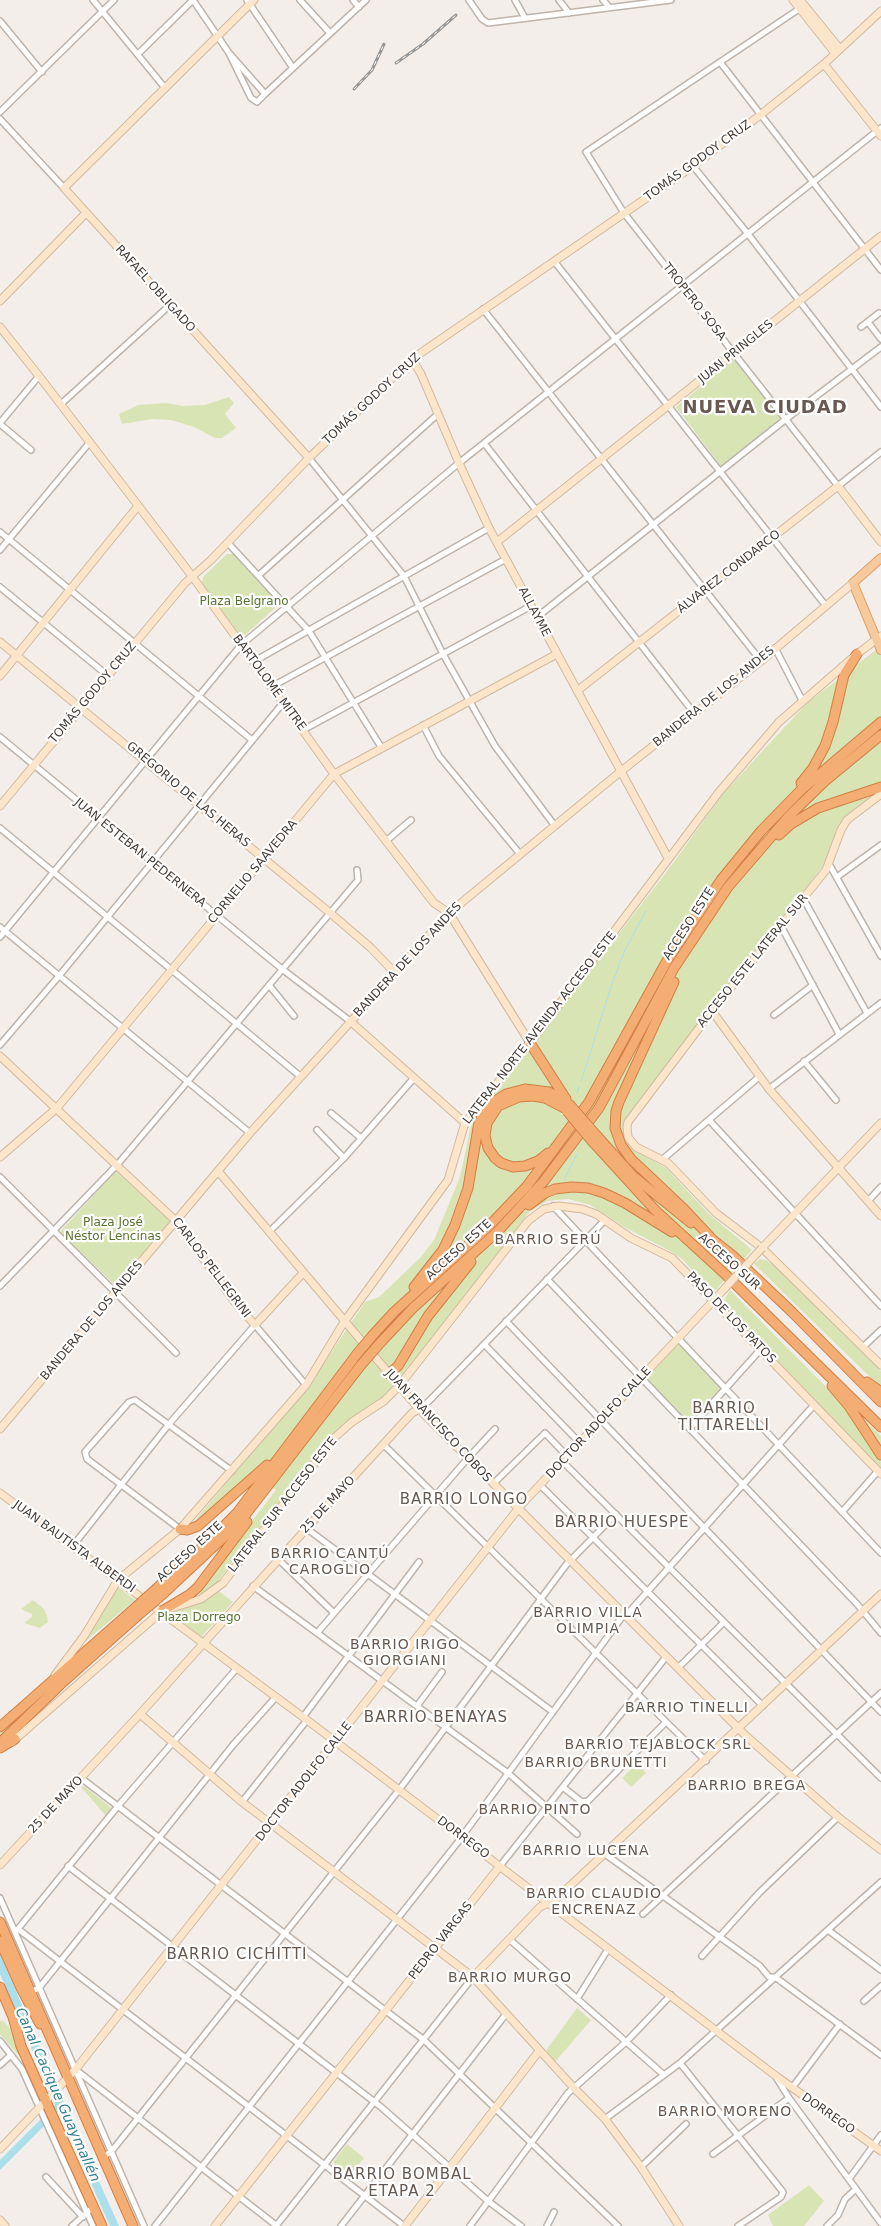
<!DOCTYPE html>
<html>
<head>
<meta charset="utf-8">
<style>
	body { margin:0 }
	canvas { display:block; background:#f3eee9 }
</style>
</head>
<body>
<canvas width="881" height="2226"></canvas>
<script>
const ctx = document.querySelector('canvas').getContext('2d');
ctx.lineJoin = 'round';
function fill(path, color) { ctx.fillStyle = color; ctx.fill(path, 'evenodd'); }
const poly = rows => new Path2D(rows.map(r => 'M' + r).join(''));
function stroke(path, color, width, dash) { ctx.strokeStyle = color; ctx.lineWidth = width; ctx.lineCap = dash ? 'butt' : 'round'; ctx.setLineDash(dash || []); ctx.stroke(path); }
function label(font, color, halo, rows, align = 'center') {
  ctx.font = font + ' "DejaVu Sans",sans-serif'; ctx.lineWidth = 4.5; ctx.setLineDash([]); ctx.textBaseline = 'middle'; ctx.strokeStyle = halo; ctx.fillStyle = color; for (const [text, x, y, turn = 0] of rows) {
    ctx.save(); ctx.translate(x, y); ctx.rotate((+turn || 0) * Math.PI / 180); ctx.textAlign = isNaN(turn) ? turn : align; if (halo) ctx.strokeText(text, 0, 0); ctx.fillText(text, 0, 0); ctx.restore();
  }
}
fill(poly([
	[734,359,781,419,721,466,676,407],
	[229,397,234,403,225,414,236,428,222,438,215,438,194,427,171,420,152,419,122,424,119,414,138,405,166,403,183,406,205,405],
	[227,554,234,554,277,600,276,607,245,635,237,635,202,583,203,577],
	[881,646,881,789,849,814,838,829,826,862,624,1122,623,1131,629,1145,643,1155,666,1168,708,1213,752,1250,713,1293,682,1259,670,1251,626,1228,590,1205,568,1199,547,1201,530,1211,398,1383,382,1400,336,1430,211,1590,194,1596,276,1490,253,1474,191,1525,308,1387,365,1302,379,1297,421,1257,434,1240,460,1177,471,1125,668,870,723,794,806,704],
	[116,1171,170,1221,116,1286,60,1232],
	[760,1259,766,1260,775,1266,881,1371,881,1386,867,1374,754,1264],
	[730,1290,845,1406,881,1462,881,1472,729,1308,724,1300],
	[678,1340,725,1389,690,1427,643,1378],
	[859,1414,881,1436,881,1448],
	[117,1586,135,1600,81,1645,102,1613],
	[219,1591,233,1602,202,1636,197,1635,171,1615,171,1610,199,1603],
	[33,1600,44,1609,47,1616,48,1622,40,1628,24,1623,32,1617,32,1614,21,1609],
	[59,1680,0,1739,0,1733],
	[637,1763,646,1773,631,1787,622,1778],
	[84,1786,111,1808,105,1815,81,1787],
	[577,2008,591,2020,555,2062,547,2052,547,2049],
	[2,2020,10,2028,26,2064,0,2034,0,2022],
	[347,2144,364,2158,350,2176,334,2164,334,2161],
	[809,2185,824,2201,804,2226,773,2226,768,2215]
]), '#d9e4b5');
fill(poly([
	[0,1954,71,2119,119,2226,110,2226,59,2111,0,2170,0,2160,55,2105,0,1974]
]), '#aadfeb');
fill(poly([
	[55,2079,62,2095,54,2103,48,2087]
]), '#f3eee9');
stroke(poly([
	[581,1082,612,984,625,950,646,911],
	[577,1093,579,1087],
	[564,1180,577,1154]
]), '#aadfeb', 1);
const street = poly([
	[93,0,165,88],
	[193,0,229,53,251,98,257,102,265,94,229,53],
	[247,0,293,68],
	[300,0,330,33],
	[353,0,359,7],
	[469,0,482,19,488,23,671,0],
	[515,0,525,18],
	[559,0,569,13],
	[603,0,609,7],
	[802,7,586,152,624,213,838,486,881,452],
	[0,21,42,72],
	[138,54,193,0],
	[720,62,881,270],
	[265,94,366,0],
	[0,112,114,0],
	[0,119,64,188],
	[693,166,748,234,881,407],
	[554,261,826,606],
	[483,309,761,661],
	[868,322,881,339],
	[861,327,879,313],
	[61,404,170,305],
	[0,423,39,376],
	[0,424,31,450],
	[484,443,694,713],
	[309,458,404,576,443,654,495,746,555,826],
	[0,532,252,740],
	[228,543,309,631,381,747],
	[0,550,90,442],
	[259,575,438,414],
	[0,587,107,675],
	[537,617,786,419,881,347],
	[775,648,802,700],
	[253,662,489,528],
	[271,687,506,559],
	[423,725,439,756,520,854],
	[303,730,531,606],
	[0,737,282,969,350,1021],
	[0,828,300,1076],
	[386,841,411,820],
	[829,864,881,956],
	[837,877,881,845],
	[803,898,867,1013],
	[781,926,839,1034],
	[0,927,250,1133],
	[0,937,241,645,459,463,881,128],
	[269,985,294,1016],
	[774,1015,813,985],
	[0,1045,59,976,283,703],
	[804,1061,836,1100],
	[769,1089,881,1003],
	[331,1113,361,1138],
	[709,1120,881,1306],
	[317,1130,344,1158],
	[663,1159,759,1077],
	[0,1177,176,1353],
	[868,1201,881,1187],
	[553,1206,881,1553],
	[269,1232,344,1158,414,1078],
	[547,1279,857,1604,881,1633],
	[0,1286,117,1165,358,880,357,870],
	[506,1321,881,1712],
	[484,1344,581,1444],
	[863,1347,881,1330],
	[419,1409,429,1401,605,1220],
	[690,1428,761,1349],
	[383,1444,706,1761],
	[563,1462,881,1778],
	[493,1484,545,1433,568,1457],
	[540,1485,763,1706],
	[842,1512,878,1471],
	[306,1528,553,1712],
	[180,1529,87,1459,85,1452,129,1402,135,1400,232,1471],
	[72,1547,169,1424,255,1325,306,1385],
	[278,1559,334,1613],
	[253,1586,508,1773,577,1834],
	[317,1633,468,1458,495,1429],
	[678,1668,724,1622],
	[417,1706,442,1672],
	[303,1717,419,1562],
	[635,1753,666,1722],
	[81,1778,424,2040,618,2226],
	[564,1788,582,1802,588,1801,634,1754],
	[242,1802,307,1720],
	[605,1854,760,1966,769,1977,775,1977,881,2055],
	[68,1866,381,2107,488,2201,521,2226],
	[500,1866,666,1657],
	[0,1898,144,2226],
	[643,1914,881,1693],
	[18,1929,404,2226],
	[17,1930,118,1806,237,1668],
	[828,1930,881,1970],
	[509,1939,664,2075],
	[702,1956,759,1893,838,1817],
	[32,1991,39,1988,233,1745,276,1697],
	[577,1999,608,1949],
	[864,2001,881,1986],
	[0,2041,22,2069,93,2226],
	[680,2063,783,2192,781,2197,738,2226],
	[0,2065,11,2055],
	[76,2070,277,2226],
	[776,2077,789,2098,881,2223],
	[792,2088,840,2024],
	[605,2119,680,2063,881,1882],
	[713,2154,789,2098],
	[104,2156,111,2152,399,1790,566,1565,616,1514],
	[641,2167,686,2124],
	[46,2177,83,2217],
	[849,2179,881,2135],
	[72,2226,93,2207],
	[155,2226,458,1842,622,1617,631,1610,814,1405],
	[276,2226,473,1977],
	[341,2226,506,2014],
	[470,2226,568,2093,626,2042,671,1995],
	[547,2226,554,2212],
	[827,2226,838,2215,845,2199,856,2189]
]);
const secondary = poly([
	[254,0,64,188,309,458],
	[793,0,835,53],
	[800,0,840,49],
	[824,64,881,136],
	[0,301,86,213],
	[0,327,39,376,192,576,334,774,434,903,449,913,530,1043],
	[412,359,421,374,459,463,489,528,668,858],
	[497,542,881,236],
	[0,642,329,912,370,947,394,972],
	[0,676,138,506],
	[577,691,838,486,881,542],
	[881,794,847,820,841,830,826,870,712,1011,628,1122,627,1127,628,1137,636,1147,668,1163,716,1213,762,1248,881,1365],
	[0,806,185,583,211,560,309,458,412,359,693,166,759,116,824,64,881,11],
	[712,1011,769,1089,881,1216],
	[350,1021,465,1123],
	[0,1056,176,1221,234,1301,255,1325,303,1273],
	[0,1157,57,1108,334,774,557,654],
	[218,1171,419,1409,746,1736,838,1817,881,1850],
	[762,1248,881,1123],
	[0,1429,250,1133,449,913,620,772,761,661,853,583],
	[0,1493,303,1717,776,2076,881,2151],
	[55,1675,84,1636,118,1580,180,1529,306,1385,344,1322,448,1180,465,1123,540,1030,719,792,779,722,857,654,881,636],
	[140,1714,242,1802,473,1977,574,2088,605,2119,641,2167,679,2226],
	[12,1742,162,1611,201,1599,223,1583,334,1438,352,1422,384,1401,399,1386,528,1221,544,1209,559,1206,582,1209,596,1214,631,1238,672,1258,881,1474],
	[0,1865,140,1714,324,1509,412,1413,419,1409],
	[473,1977,540,1907,555,1900,881,1594],
	[0,2149,75,2070,522,1504,714,1300],
	[0,2220,5,2226],
	[215,2226,500,1866],
	[405,2226,539,2051]
]);
const primary = poly([
	[881,558,853,583,881,650]
]);
const highway = poly([
	[801,783,813,768,825,746,833,722,844,675,857,654],
	[779,835,791,824,818,808,881,787],
	[674,982,619,1102,616,1111,615,1128,621,1145,631,1159,684,1209,712,1239],
	[530,1043,566,1099],
	[597,1136,633,1176,691,1223],
	[592,1141,655,1210,726,1275,881,1427],
	[548,1153,538,1161,525,1166,513,1167,501,1163,495,1158,488,1148,485,1136,487,1123,498,1106,519,1097,533,1096,545,1098,564,1108],
	[529,1205,545,1193,555,1189,572,1187,588,1188,604,1193,625,1203,672,1232],
	[708,1236,732,1255,792,1312,881,1402],
	[414,1287,443,1250,455,1225,468,1188,479,1122,489,1105,506,1094,525,1089,549,1092,570,1105],
	[373,1335,394,1312,488,1227,527,1186,589,1102,668,959,721,880,761,831,801,790,881,722],
	[381,1342,413,1308,498,1231,544,1181,599,1108,674,968,728,887,789,816,825,781,881,735],
	[389,1374,398,1366,428,1316,471,1262],
	[867,1382,881,1392],
	[832,1386,849,1406,881,1455],
	[180,1529,187,1530,198,1526,267,1465],
	[157,1588,213,1537,237,1513,357,1354],
	[164,1593,239,1523,361,1365],
	[162,1611,189,1595,198,1587,247,1522],
	[0,1727,137,1606],
	[0,1743,61,1684,143,1611],
	[0,1748,15,1739],
	[0,1922,133,2226],
	[0,1941,21,1988,40,2024],
	[0,1987,13,2017,21,2046,102,2226]
]);
stroke(street, '#beb4ac', 8);
stroke(secondary, '#d3b99e', 9);
stroke(primary, '#dba36f', 10);
stroke(highway, '#d27f44', 11);
stroke(street, '#fff', 5);
stroke(secondary, '#fbe5cb', 7);
stroke(primary, '#f7ca9e', 8);
stroke(highway, '#f4ad73', 9);
const rail = poly([
	[396,63,423,44,456,15],
	[354,89,372,70,384,44]
]);
stroke(rail, '#979797', 3);
stroke(rail, '#fff', 1, [4]);
const secondaryBridge = poly([
	[714,1300,762,1248]
]);
const highwayBridge = poly([
	[570,1105,597,1136],
	[567,1111,592,1141],
	[357,1354,373,1335],
	[361,1365,381,1342],
	[137,1606,157,1588],
	[143,1611,164,1593]
]);
stroke(secondaryBridge, '#d3b99e', 9, []);
stroke(highwayBridge, '#d27f44', 11, []);
stroke(secondaryBridge, '#fbe5cb', 7);
stroke(highwayBridge, '#f4ad73', 9);
label('12px', '#463d38', '#fff', [
	["TOMÁS GODOY CRUZ",698,161,-36],
	["RAFAEL OBLIGADO",155,289,48],
	["TROPERO SOSA",694,302,52],
	["JUAN PRINGLES",736,352,-39],
	["TOMÁS GODOY CRUZ",372,399,-43],
	["ÁLVAREZ CONDARCO",729,572,-38],
	["ALLAYME",534,612,62],
	["BARTOLOMÉ MITRE",269,683,54],
	["TOMÁS GODOY CRUZ",93,693,-50],
	["BANDERA DE LOS ANDES",714,697,-39],
	["GREGORIO DE LAS HERAS",188,795,40],
	["JUAN ESTEBAN PEDERNERA",140,853,39],
	["CORNELIO SAAVEDRA",253,872,-50],
	["ACCESO ESTE",689,924,-57],
	["BANDERA DE LOS ANDES",408,960,-47],
	["ACCESO ESTE LATERAL SUR",753,961,-51],
	["LATERAL NORTE AVENIDA ACCESO ESTE",540,1028,-52],
	["ACCESO ESTE",459,1250,-42],
	["ACCESO SUR",729,1262,42],
	["CARLOS PELLEGRINI",211,1268,53],
	["PASO DE LOS PATOS",731,1318,46],
	["BANDERA DE LOS ANDES",92,1321,-50],
	["DOCTOR ADOLFO CALLE",599,1423,-47],
	["JUAN FRANCISCO COBOS",438,1426,47],
	["LATERAL SUR ACCESO ESTE",283,1505,-52],
	["25 DE MAYO",328,1505,-47],
	["JUAN BAUTISTA ALBERDI",74,1547,36],
	["ACCESO ESTE",190,1552,-42],
	["DOCTOR ADOLFO CALLE",304,1782,-52],
	["25 DE MAYO",56,1805,-47],
	["DORREGO",463,1838,37],
	["PEDRO VARGAS",441,1941,-52],
	["DORREGO",828,2114,35]
]);
label('12px', '#58742f', '#fff', [
	["Plaza Belgrano",244,602],
	["Plaza José",113,1223],
	["Néstor Lencinas",113,1237],
	["Plaza Dorrego",199,1618]
]);
ctx.letterSpacing = '1px';
label('14px', '#685950', '#fff', [
	["BARRIO SERÚ",548,1240],
	["BARRIO CANTÚ",330,1554],
	["CAROGLIO",330,1570],
	["BARRIO VILLA",588,1613],
	["OLIMPIA",588,1629],
	["BARRIO IRIGO",405,1645],
	["GIORGIANI",405,1661],
	["BARRIO TINELLI",687,1708],
	["BARRIO TEJABLOCK SRL",658,1745],
	["BARRIO BRUNETTI",596,1763],
	["BARRIO BREGA",747,1786],
	["BARRIO PINTO",535,1810],
	["BARRIO LUCENA",586,1851],
	["BARRIO CLAUDIO",594,1894],
	["ENCRENAZ",594,1910],
	["BARRIO MURGO",510,1978],
	["BARRIO MORENO",725,2112]
]);
ctx.letterSpacing = '0px';
label('italic 14px', '#328094', '#fff', [
	["Canal Cacique Guaymallén",57,2095,66]
]);
ctx.letterSpacing = '1px';
label('15px', '#685950', '#fff', [
	["BARRIO",724,1409],
	["TITTARELLI",724,1426],
	["BARRIO LONGO",464,1500],
	["BARRIO HUESPE",622,1523],
	["BARRIO BENAYAS",436,1718],
	["BARRIO CICHITTI",237,1955],
	["BARRIO BOMBAL",402,2175],
	["ETAPA 2",402,2192]
]);
ctx.letterSpacing = '0px';
ctx.letterSpacing = '1px';
label('bold 18px', '#685950', '#fff', [
	["NUEVA CIUDAD",765,408]
]);
ctx.letterSpacing = '0px';
</script>
</body>
</html>
